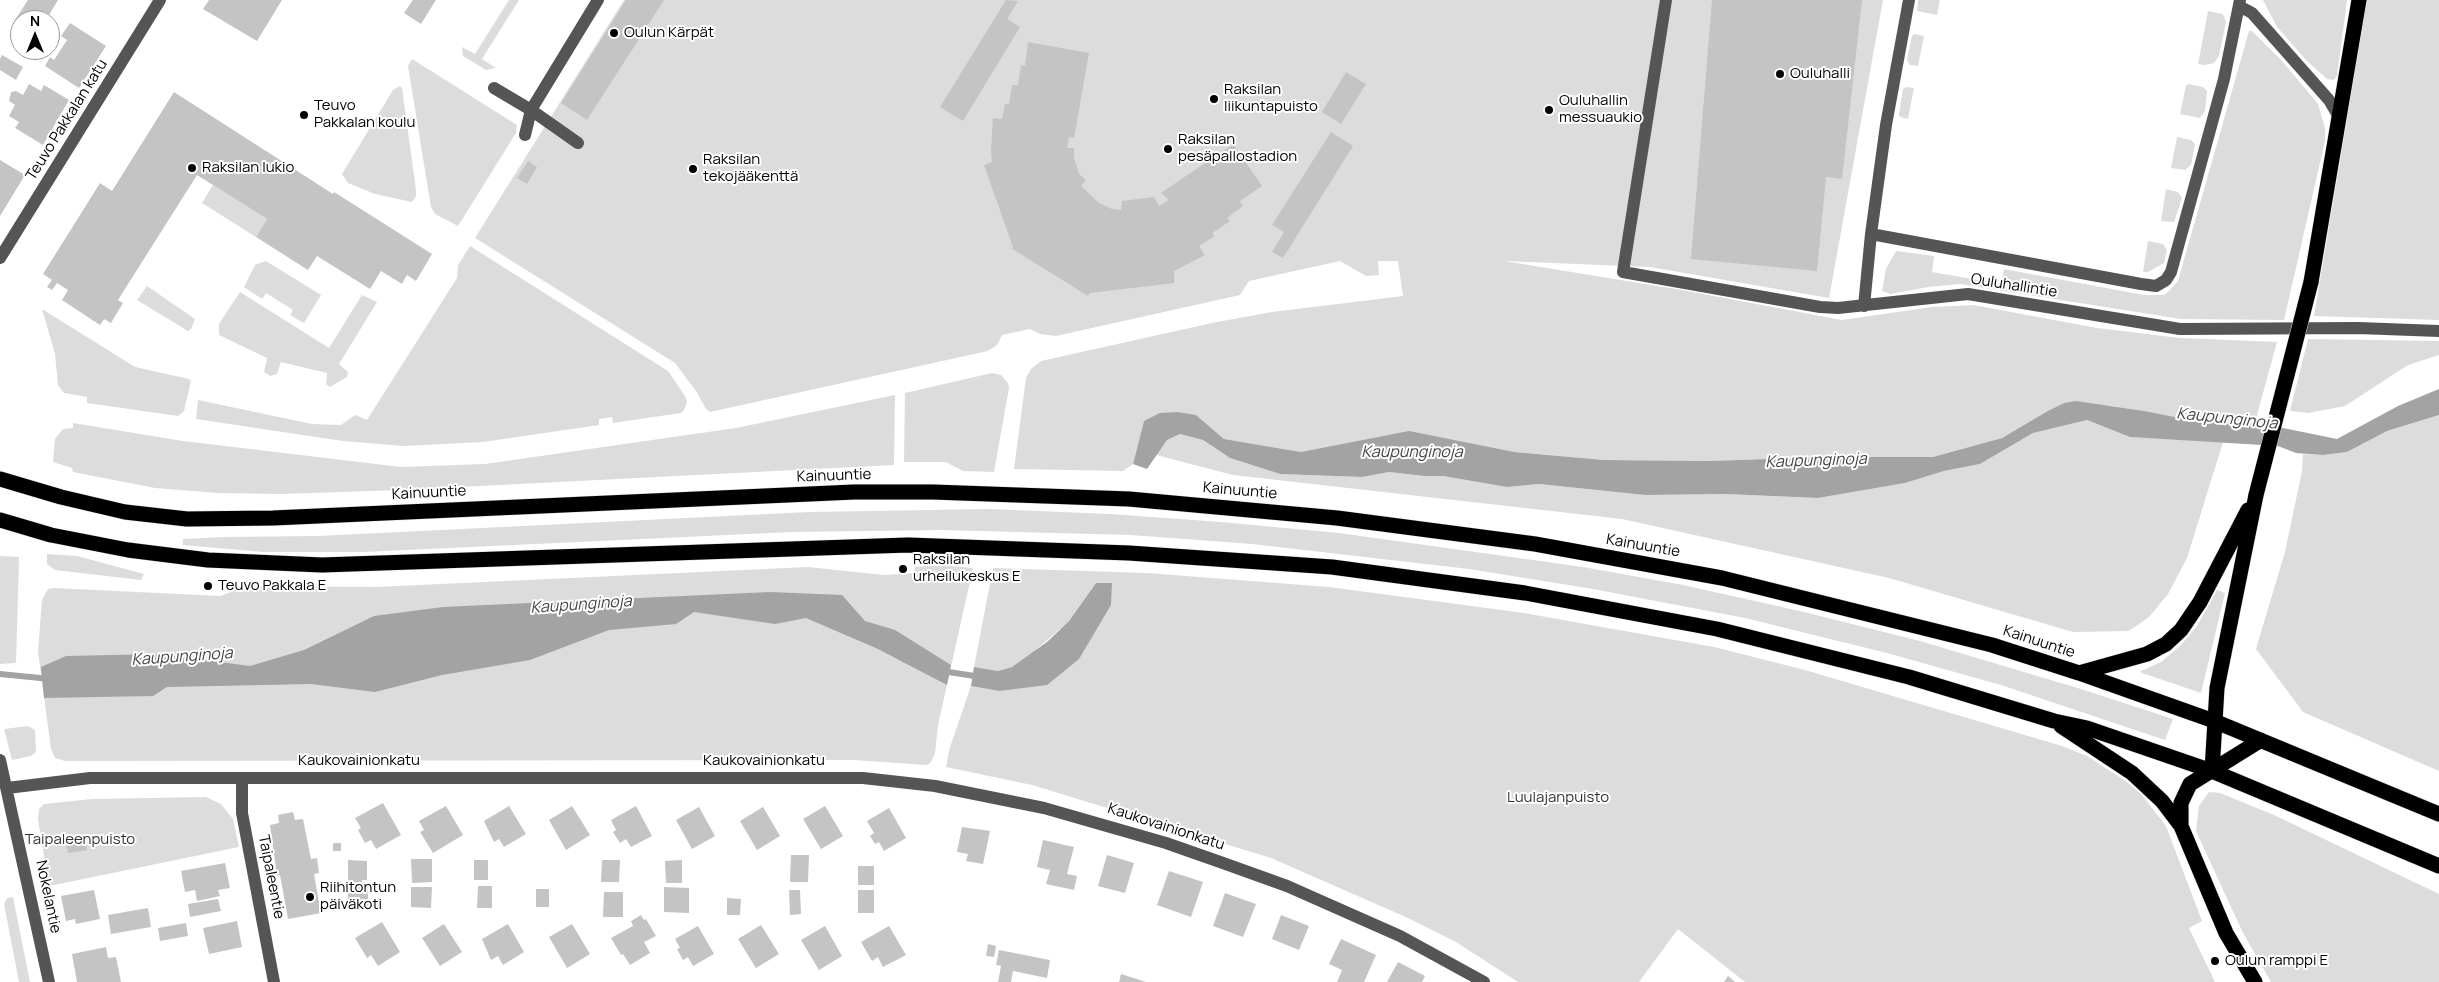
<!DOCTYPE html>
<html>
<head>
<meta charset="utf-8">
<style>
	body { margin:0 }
	#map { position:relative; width:2439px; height:982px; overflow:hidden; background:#fff; font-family:Manrope,sans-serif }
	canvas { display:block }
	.north { position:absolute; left:10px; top:10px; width:50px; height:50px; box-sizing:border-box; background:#fff; border:1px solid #999; border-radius:50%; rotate:0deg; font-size:14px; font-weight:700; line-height:20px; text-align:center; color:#000 }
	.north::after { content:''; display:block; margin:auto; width:18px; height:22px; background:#000; clip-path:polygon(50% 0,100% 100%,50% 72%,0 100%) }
</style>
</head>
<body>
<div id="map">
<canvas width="2439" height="982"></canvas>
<div class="north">N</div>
</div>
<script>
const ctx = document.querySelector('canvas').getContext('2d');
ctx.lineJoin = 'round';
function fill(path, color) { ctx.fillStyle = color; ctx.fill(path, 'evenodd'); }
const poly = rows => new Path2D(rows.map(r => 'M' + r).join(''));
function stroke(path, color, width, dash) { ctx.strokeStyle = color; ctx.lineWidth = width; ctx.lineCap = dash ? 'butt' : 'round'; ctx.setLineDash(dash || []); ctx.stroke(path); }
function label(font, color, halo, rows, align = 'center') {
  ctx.font = font + ' Manrope,sans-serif'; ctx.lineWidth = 4; ctx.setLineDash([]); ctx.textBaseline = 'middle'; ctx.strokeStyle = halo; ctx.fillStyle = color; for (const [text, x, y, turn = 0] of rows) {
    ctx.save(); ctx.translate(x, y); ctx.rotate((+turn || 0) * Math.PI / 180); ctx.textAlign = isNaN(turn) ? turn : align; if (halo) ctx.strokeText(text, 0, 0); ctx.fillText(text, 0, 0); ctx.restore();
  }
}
fill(poly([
	[509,0,519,0,482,59,496,68,486,70,463,56,462,47,475,54],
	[624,0,1883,0,1829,298,1650,267,1504,261,1682,290,1842,320,1932,307,1973,305,2097,328,2180,338,2277,342,2254,426,2200,422,2112,406,2064,403,2002,438,1933,457,1826,457,1709,461,1604,460,1514,452,1345,444,1301,452,1224,439,1196,415,1144,421,1133,464,1123,471,1014,469,1026,378,1031,369,1041,361,1212,323,1272,312,1403,296,1398,261,1378,261,1379,275,1366,276,1340,261,1249,281,1240,295,1056,336,1040,334,1030,329,1002,335,997,345,988,351,710,412,706,409,696,391,675,363,475,238],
	[1918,0,1940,0,1937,15,1917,11],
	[2263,0,2347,0,2337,76,2334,80,2327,79,2306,60,2277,27],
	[2367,0,2439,0,2439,320,2314,316],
	[2208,11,2223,14,2226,22,2219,56,2214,63,2205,65,2198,64],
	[2249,31,2252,31,2283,62,2318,104,2325,128,2325,141,2284,320,2181,319,1960,284,1928,287,1891,294,1882,291,1886,269,1896,251,1934,256,1932,272,2001,284,2004,269,2144,295,2164,295,2168,292,2178,281],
	[1914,34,1924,36,1918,66,1910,65,1907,60,1912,36],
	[412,59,517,125,516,133,458,226,435,214,431,207,408,66],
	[2188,84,2203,87,2207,91,2205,111,2200,118,2180,114,2186,86],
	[400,86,402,88,416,190,416,196,412,202,375,194,348,183,342,174,393,90],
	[1906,87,1914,88,1908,119,1900,117,1899,114,1903,89],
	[2177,137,2191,140,2195,144,2191,165,2185,170,2171,168],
	[213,185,267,219,256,237,202,203],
	[2166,189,2178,192,2182,198,2174,222,2161,221],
	[2148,241,2163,244,2167,250,2164,263,2148,272,2143,272],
	[470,246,668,371,685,396,687,402,684,410,681,413,613,423,612,417,599,419,599,425,483,442,403,446,343,441,196,419,198,400,312,424,341,425,355,415,367,420,457,278,458,265],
	[266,261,321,295,304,323,290,315,293,310,266,293,262,299,244,287,255,265],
	[147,286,195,319,191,329,188,331,137,300],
	[240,292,329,348,362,295,377,302,339,364,348,372,347,377,330,387,326,384,327,373,281,362,277,374,270,376,264,372,267,358,219,335,219,324],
	[42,309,135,367,189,379,191,381,184,411,178,416,87,403,87,397,64,393,58,385,55,354],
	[2308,339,2439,341,2439,355,2408,365,2345,406,2308,413,2290,411],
	[992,373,1001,375,1008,383,1009,388,994,472,963,471,946,462,904,462,905,393],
	[895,395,894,465,401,490,281,494,218,493,155,488,73,472,72,468,53,462,55,439,63,429,73,428,73,423,183,441,401,467,485,464,736,428],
	[2439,415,2439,771,2303,712,2256,649,2285,552,2302,471,2303,454,2323,455,2347,452,2387,431],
	[2087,420,2130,437,2223,442,2187,558,2168,594,2149,617,2129,631,2073,632,1889,578,1622,519,1233,475,1156,455,1167,440,1180,434,1203,440,1230,458,1280,474,1362,477,1389,472,1424,476,1443,476,1507,487,1539,484,1645,495,1726,494,1818,498,1905,483,1944,471,1980,464,2033,433],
	[990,509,1110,514,1221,522,1339,533,1583,567,1683,585,1804,612,1920,641,2081,689,2173,719,2165,740,2001,685,1887,653,1745,618,1593,589,1469,569,1252,544,1131,535,942,530,792,532,364,552,263,552,183,545,183,539,223,537,318,536,809,512],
	[47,554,77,556,144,574,141,580,55,570,47,564],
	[0,556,19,557,16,663,0,664],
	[940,565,973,568,938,725,935,753,931,762,927,765,854,760,65,761,55,758,51,749,38,652,42,600,48,589,54,588,220,596,231,592,233,586,376,587,808,567,884,575,914,573,915,567],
	[993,568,1147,573,1329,587,1524,613,1714,647,1805,670,2062,746,2087,756,2127,782,2141,794,2166,826,2202,921,2189,928,2215,982,1745,982,1678,929,1639,982,1518,982,1456,942,1408,918,1271,858,1032,785,946,767,949,750,971,686,999,691,1096,628,1111,605,1096,583,1069,621,1030,655,1012,667,998,671,974,667],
	[2217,590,2225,593,2201,693,2142,673,2141,671,2161,662,2180,646,2197,626],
	[28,726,35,730,36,752,31,756,12,760,4,729],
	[2209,792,2220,793,2274,815,2439,894,2439,982,2271,982,2243,933,2196,831,2199,806],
	[206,797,221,804,233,819,239,847,49,886,38,819,39,809,44,804,92,799],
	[13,897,30,982,19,982,4,904,7,898]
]), '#dcdcdc');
fill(poly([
	[2439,389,2439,415,2387,431,2347,452,2323,455,2296,453,2278,446,2130,437,2087,420,2033,433,1980,464,1944,471,1905,483,1818,498,1726,494,1645,495,1539,484,1507,487,1443,476,1424,476,1389,472,1362,477,1280,474,1230,458,1203,440,1180,434,1167,440,1147,469,1133,464,1144,421,1160,413,1177,412,1196,415,1224,439,1301,452,1409,431,1514,452,1604,460,1709,461,1826,457,1933,457,2002,438,2048,411,2064,403,2076,401,2144,411,2200,422,2283,428,2337,439,2398,406],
	[1096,583,1112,583,1111,605,1079,659,1047,685,999,691,971,686,974,667,998,671,1012,667,1047,642,1069,621],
	[770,592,842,595,865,621,895,630,951,665,947,685,878,649,806,618,775,624,694,612,676,624,609,630,530,660,442,675,375,692,311,684,167,687,153,696,44,698,41,667,66,656,159,654,250,666,304,650,374,616,443,607]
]), '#a3a3a3');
stroke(poly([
	[942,671,981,677],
	[0,674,50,679]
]), '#a3a3a3', 6);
fill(poly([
	[28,0,58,0,46,20,20,20,20,27,13,23],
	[209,0,282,0,257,41,203,9],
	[413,0,436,0,421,24,404,13],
	[626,0,664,0,587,120,561,103],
	[1006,0,1018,1,1007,19,1020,27,963,121,940,107],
	[1712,0,1862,0,1842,179,1826,177,1817,271,1691,259],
	[70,23,106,46,79,88,45,66,50,57,54,60,67,40,61,36],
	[1028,42,1089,53,1074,138,1069,137,1067,148,1074,148,1074,157,1079,174,1086,180,1081,186,1099,203,1112,209,1121,210,1122,201,1154,197,1159,206,1169,200,1161,193,1233,144,1262,186,1240,201,1243,206,1227,218,1230,221,1212,233,1215,236,1199,246,1205,255,1174,271,1174,283,1090,293,1088,296,1011,248,1013,247,984,165,992,162,991,149,993,118,1002,119,1005,104,1009,104,1012,85,1018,85,1021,65,1025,66],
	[2,55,23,67,16,80,0,70,0,59],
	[1346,72,1366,84,1341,124,1322,112],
	[29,84,41,91,44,85,69,100,43,145,15,128,19,122,9,116,15,105,9,101,11,92,16,91,23,95],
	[174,92,333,194,334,192,432,254,416,281,407,275,402,284,381,271,370,289,317,256,308,270,256,237,267,219,197,175,118,300,123,303,111,323,104,319,100,325,62,300,68,290,57,283,52,290,47,287,52,280,43,274,100,183,112,191],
	[1331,132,1353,146,1283,258,1272,252,1284,232,1272,225],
	[0,160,25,175,0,216],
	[528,161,537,167,527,184,517,178],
	[383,803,401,835,376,849,371,840,365,843,358,830,361,828,355,818],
	[446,806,463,835,433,853,420,832,424,830,419,821],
	[509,806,526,834,504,847,499,839,494,842,484,821],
	[572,806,590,835,566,850,549,820],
	[636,806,652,836,631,847,626,839,620,843,613,832,616,830,611,820],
	[825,806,843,836,821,849,803,819],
	[699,807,715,836,692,849,676,820],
	[763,807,780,836,757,850,740,821],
	[889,808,906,838,884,851,879,842,875,844,870,836,874,833,867,821],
	[293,812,295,820,303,819,311,859,317,858,319,873,314,874,321,913,288,919,280,875,277,876,270,825,279,823,278,815],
	[962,827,990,831,983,864,966,861,968,854,957,852],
	[84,834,87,850,68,853,65,838],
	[1043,840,1074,847,1067,874,1077,876,1074,890,1046,884,1050,870,1037,867],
	[333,843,341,843,341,851,333,851],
	[791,855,809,855,808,882,790,882],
	[1107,855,1134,863,1125,893,1098,886],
	[411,859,432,859,432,882,412,883],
	[348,860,367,861,367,880,362,880,362,885,348,885],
	[474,860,488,860,488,880,474,880],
	[602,860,620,860,619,882,601,882],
	[682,860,682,883,666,883,665,861],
	[225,863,230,888,218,890,220,896,197,901,195,890,185,892,181,871],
	[858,866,874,866,874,885,858,885],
	[1169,871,1203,882,1191,917,1157,905],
	[333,881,341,881,340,887,333,887],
	[478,886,492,886,492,908,477,908],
	[348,887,368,887,368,910,348,910],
	[411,887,432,887,431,908,411,907],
	[664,887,689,888,689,913,664,912],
	[536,889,549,889,549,907,536,907],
	[94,890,100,919,76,924,75,919,66,921,61,896],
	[789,890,800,890,801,914,790,915],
	[858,890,874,890,874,913,858,913],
	[604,892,623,892,623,917,603,917],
	[1225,893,1256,904,1243,937,1213,926],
	[727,898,741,899,740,915,727,915],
	[218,899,221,911,190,917,188,904],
	[148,908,151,927,111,934,108,915],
	[641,915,644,920,646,919,656,936,644,942,650,953,630,965,623,954,621,955,611,938,633,926,631,921],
	[1281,915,1309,926,1299,950,1272,939],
	[237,921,242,947,209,954,203,928],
	[382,922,400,952,378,966,371,955,367,958,355,938],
	[186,923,188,936,160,941,158,928],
	[444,924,462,952,440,966,422,938],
	[508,924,524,952,503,965,498,956,491,960,482,939],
	[572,924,590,954,567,968,549,937],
	[761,925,779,954,756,968,738,939],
	[698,926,714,954,693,966,688,957,683,960,677,949,680,948,675,939],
	[825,926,842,956,819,970,801,940],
	[889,926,906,955,883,967,878,957,872,961,861,942],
	[1341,939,1376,955,1364,982,1337,982,1342,970,1329,964],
	[988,944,996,946,994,957,986,956],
	[106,947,108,958,116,957,121,982,77,982,72,954],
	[999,950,1050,960,1047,978,1013,971,1011,982,998,982,1001,966,996,965],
	[1398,962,1425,976,1422,982,1387,982],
	[1121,974,1146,982,1119,982],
	[1728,976,1735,982,1724,982]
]), '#c4c4c4');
const highway = poly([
	[2311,282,2359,0],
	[0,479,61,497,125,512,187,519,273,518,854,492,933,492,1129,499,1337,518,1535,544,1722,578,1992,645,2079,673,2214,721,2439,814],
	[0,520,51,535,128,550,208,560,322,565,908,545,1129,553,1332,567,1525,593,1717,629,1909,677,2054,721,2087,728,2212,771,2439,866],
	[2079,673,2147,654,2166,644,2181,630,2200,602,2248,510],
	[2061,726,2132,773,2162,801,2181,826,2226,933,2255,982],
	[2212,771,2217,688,2256,495],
	[2181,826,2181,803,2190,784,2261,740]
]);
stroke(highway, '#dbdbdb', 16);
stroke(poly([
	[1666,0,1623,272,1820,307,1838,308,1968,294,2180,329,2358,328,2439,331],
	[2239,6,2252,13,2329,100,2339,117],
	[494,88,531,110,578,143],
	[525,135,531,110,598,0],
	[1871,234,2141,284,2156,286,2166,280,2171,272,2224,79,2240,0],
	[0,258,160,0],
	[1864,306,1871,234,1886,125,1909,0],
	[0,760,49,982],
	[242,778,242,813,274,982],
	[7,788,90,778,863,778,935,786,1044,808,1166,843,1223,863,1287,886,1400,936,1484,982]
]), '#555', 12);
stroke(highway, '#000', 15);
const highwayBridge = poly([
	[2256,495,2311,282]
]);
stroke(highwayBridge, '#dbdbdb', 16, []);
stroke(highwayBridge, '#000', 15);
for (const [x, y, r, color] of [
	[614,33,5,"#000"],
	[1780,74,5,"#000"],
	[1214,99,5,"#000"],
	[1549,110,5,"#000"],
	[304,115,5,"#000"],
	[1168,149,5,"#000"],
	[192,168,5,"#000"],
	[693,169,5,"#000"],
	[903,569,5,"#000"],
	[208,586,5,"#000"],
	[310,897,5,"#000"],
	[2215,961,5,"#000"]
]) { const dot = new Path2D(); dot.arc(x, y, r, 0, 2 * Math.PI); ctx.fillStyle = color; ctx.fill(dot); stroke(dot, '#fff', 2); }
label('15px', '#000', '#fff', [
	["Oulun Kärpät",624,33],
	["Ouluhalli",1790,74],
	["Raksilan",1224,90],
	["liikuntapuisto",1224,107],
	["Ouluhallin",1559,101],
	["messuaukio",1559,118],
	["Teuvo",314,106],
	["Pakkalan koulu",314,123],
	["Raksilan",1178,140],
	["pesäpallostadion",1178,157],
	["Raksilan",703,160],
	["tekojääkenttä",703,177],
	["Raksilan lukio",202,168],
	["Raksilan",913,560],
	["urheilukeskus E",913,577],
	["Teuvo Pakkala E",218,586],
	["Riihitontun",320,888],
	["päiväkoti",320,905],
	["Oulun ramppi E",2225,961]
], 'left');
label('15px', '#000', '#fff', [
	["Teuvo Pakkalan katu",67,120,-58],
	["Ouluhallintie",2014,286,9],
	["Kainuuntie",834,476,-2],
	["Kainuuntie",1240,491,5],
	["Kainuuntie",429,493,-3],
	["Kainuuntie",1643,546,10],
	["Kainuuntie",2039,642,18],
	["Kaukovainionkatu",359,761],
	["Kaukovainionkatu",764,761],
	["Kaukovainionkatu",1166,827,18],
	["Taipaleentie",271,877,79],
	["Nokelantie",48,897,78]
]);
label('15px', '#333', '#fff', [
	["Luulajanpuisto",1558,798],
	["Taipaleenpuisto",80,840]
]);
label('italic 16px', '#444', '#fff', [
	["Kaupunginoja",2227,419,6],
	["Kaupunginoja",1412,453],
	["Kaupunginoja",1816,461,-2],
	["Kaupunginoja",581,605,-4],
	["Kaupunginoja",182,657,-4]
]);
</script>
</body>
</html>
